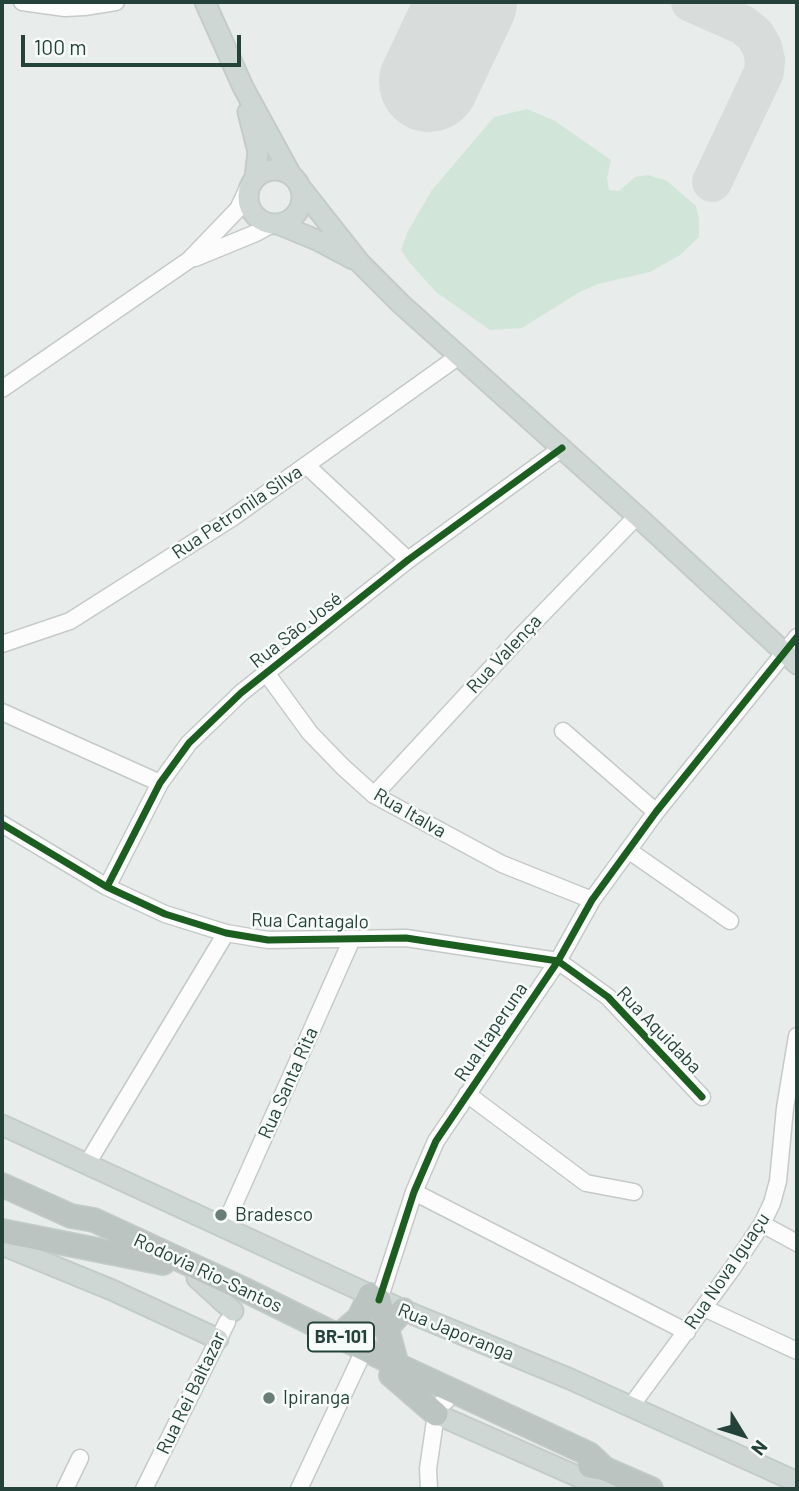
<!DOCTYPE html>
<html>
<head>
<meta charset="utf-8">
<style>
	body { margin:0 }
	#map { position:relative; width:799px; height:1491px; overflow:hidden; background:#e8edeb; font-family:Barlow,sans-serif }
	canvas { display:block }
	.frame { position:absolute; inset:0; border:4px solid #24423a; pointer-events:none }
	.north { position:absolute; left:708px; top:1400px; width:70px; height:70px; -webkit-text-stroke:5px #f7fbf9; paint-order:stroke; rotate:128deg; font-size:19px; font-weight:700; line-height:28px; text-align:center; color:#24423a }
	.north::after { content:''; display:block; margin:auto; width:24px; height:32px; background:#24423a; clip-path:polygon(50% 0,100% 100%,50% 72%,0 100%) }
	.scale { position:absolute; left:21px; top:35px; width:220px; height:32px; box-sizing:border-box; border:4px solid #24423a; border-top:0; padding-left:9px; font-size:21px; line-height:24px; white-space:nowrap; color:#24423a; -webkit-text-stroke:5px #f7fbf9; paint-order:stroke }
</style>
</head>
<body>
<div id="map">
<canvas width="799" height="1491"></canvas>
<div class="frame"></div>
<div class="north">N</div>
<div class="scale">100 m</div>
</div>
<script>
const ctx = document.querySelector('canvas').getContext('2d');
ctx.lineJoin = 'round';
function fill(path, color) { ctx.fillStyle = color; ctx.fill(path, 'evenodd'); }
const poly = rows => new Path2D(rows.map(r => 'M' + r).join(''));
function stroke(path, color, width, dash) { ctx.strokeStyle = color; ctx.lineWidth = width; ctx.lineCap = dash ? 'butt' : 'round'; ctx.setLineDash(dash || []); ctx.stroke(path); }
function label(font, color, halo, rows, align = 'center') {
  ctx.font = font + ' Barlow,sans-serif'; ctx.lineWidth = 5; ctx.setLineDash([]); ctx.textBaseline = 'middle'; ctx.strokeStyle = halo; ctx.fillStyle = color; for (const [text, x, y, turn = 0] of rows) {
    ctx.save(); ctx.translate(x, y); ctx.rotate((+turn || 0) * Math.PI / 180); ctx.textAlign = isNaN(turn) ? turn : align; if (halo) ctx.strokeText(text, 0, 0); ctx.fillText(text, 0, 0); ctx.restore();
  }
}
fill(poly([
	[527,109,555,121,611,160,607,178,609,190,619,191,635,177,648,175,667,181,696,206,699,219,699,237,680,255,650,272,598,284,578,293,522,328,490,330,436,292,409,262,401,250,408,231,432,190,494,117]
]), '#d1e6d8');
stroke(poly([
	[691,2,743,25,755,35,762,47,765,60,764,72,712,182]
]), '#d8dddc', 40);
stroke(poly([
	[429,82,467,2]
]), '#d8dddc', 100);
const minor = poly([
	[22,2,65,8,84,7,116,2],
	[195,258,256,233,272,224],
	[2,389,189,260,238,209,248,188],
	[306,465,408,560],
	[2,644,70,621,232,518,459,356],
	[267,674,310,733,343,767,374,795,502,864,592,900],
	[2,712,160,783],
	[563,731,656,812],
	[374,795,520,637,637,516],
	[2,824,107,887,165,914,226,933,268,940,406,938,558,961,608,997,702,1097],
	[628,850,730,921],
	[107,887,160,783,189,743,241,693,408,560,562,448],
	[467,1094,586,1183,634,1192],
	[87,1164,226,933],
	[414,1192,687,1332],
	[762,1224,797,1243],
	[224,1227,352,939],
	[379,1300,414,1192,436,1141,558,961,592,900,656,812,797,637],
	[704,1308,797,1351],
	[631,1406,732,1269,762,1224,772,1203,778,1181,785,1108,797,1036],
	[65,1489,80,1458],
	[144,1489,227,1322],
	[299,1489,360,1359],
	[429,1489,428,1469,436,1414,439,1405,446,1401]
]);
const major = poly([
	[205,2,243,87,290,173],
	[248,112,258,152,255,177],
	'248 197a27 27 0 1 1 54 0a27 27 0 1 1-54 0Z',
	[300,187,360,263,401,304,637,516,797,664],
	[278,224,319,241,353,259],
	[2,1125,403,1310,570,1379,797,1482],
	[2,1245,112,1290,218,1339],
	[197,1278,233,1311],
	[436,1414,606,1489]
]);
const highway = poly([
	[2,1185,71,1216,94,1220,243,1289,397,1365,589,1454,605,1469],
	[2,1231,163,1263],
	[379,1300,397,1365],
	[386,1329,403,1310],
	[338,1336,359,1318,370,1295],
	[391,1375,436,1414],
	[590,1466,605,1469,651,1489]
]);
stroke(minor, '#c5cac8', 19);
stroke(major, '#c3ccc9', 23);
stroke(highway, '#c3ccc9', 26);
stroke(minor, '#fcfcfc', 16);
stroke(major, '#cfd7d5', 19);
stroke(highway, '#bcc4c2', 23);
stroke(poly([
	[2,824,107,887,165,914,226,933,268,940,406,938,558,961,608,997,702,1097],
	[107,887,160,783,189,743,241,693,408,560,562,448],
	[379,1300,414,1192,436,1141,558,961,592,900,656,812,797,637]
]), '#1b5e20', 7);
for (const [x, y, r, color] of [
	[221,1215,7,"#697e78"],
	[269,1398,7,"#697e78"]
]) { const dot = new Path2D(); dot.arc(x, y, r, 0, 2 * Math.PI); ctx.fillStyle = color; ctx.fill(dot); stroke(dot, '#f7fbf9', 2.5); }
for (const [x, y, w] of [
	[341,1337,66]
]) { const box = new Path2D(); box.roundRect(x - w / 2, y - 14.5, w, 29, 5); ctx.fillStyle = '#f7fbf9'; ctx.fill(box); stroke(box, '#24423a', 2); }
label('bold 18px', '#24423a', null, [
	["BR-101",341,1337]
]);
label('19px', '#24423a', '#f7fbf9', [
	["Rua Petronila Silva",237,512,-34],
	["Rua São José",296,630,-38],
	["Rua Valença",504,654,-47],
	["Rua Italva",410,813,30],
	["Rua Cantagalo",310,921,1],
	["Rua Aquidaba",659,1030,46],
	["Rua Itaperuna",491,1032,-56],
	["Rua Santa Rita",288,1083,-66],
	["Rua Nova Iguaçu",727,1271,-56],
	["Rodovia Rio-Santos",208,1273,25],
	["Rua Japoranga",456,1332,22],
	["Rua Rei Baltazar",191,1393,-64]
]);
label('19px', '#24423a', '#f7fbf9', [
	["Bradesco",235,1215],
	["Ipiranga",283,1398]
], 'left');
</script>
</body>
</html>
